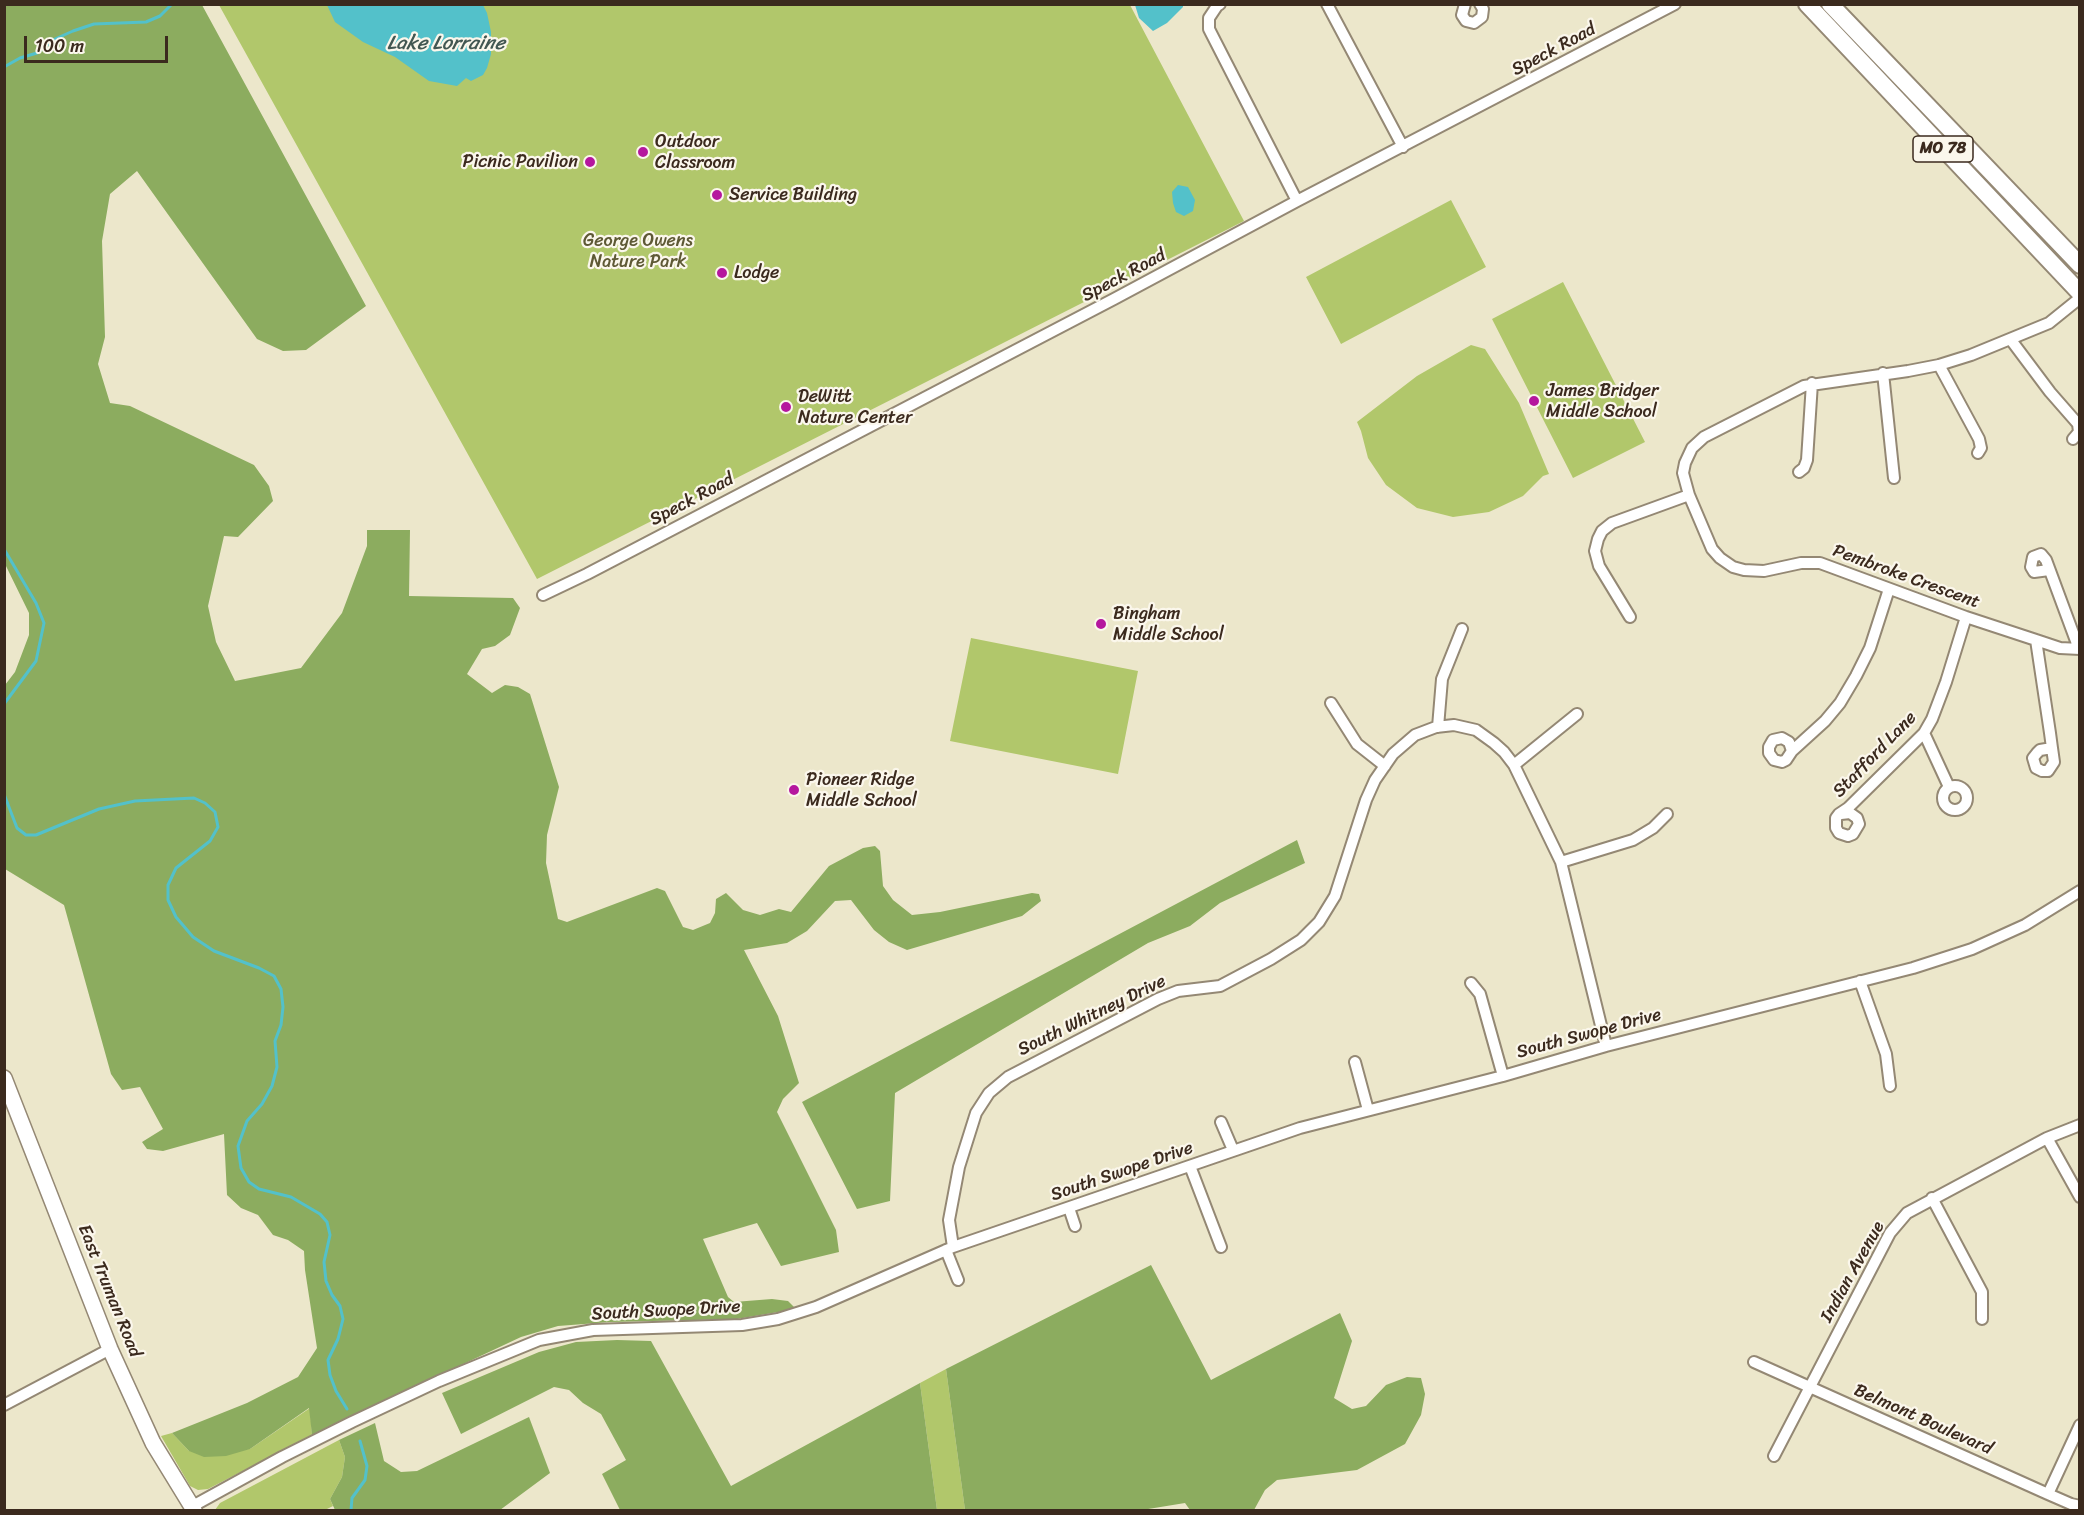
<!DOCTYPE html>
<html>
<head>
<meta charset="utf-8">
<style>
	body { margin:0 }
	#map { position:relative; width:2084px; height:1515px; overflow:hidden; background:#ece7cb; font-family:Sriracha,sans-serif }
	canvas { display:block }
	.frame { position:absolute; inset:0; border:6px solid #3b2a1e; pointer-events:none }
	.scale { position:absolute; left:24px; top:36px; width:144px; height:27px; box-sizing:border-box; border:3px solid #3b2a1e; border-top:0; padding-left:8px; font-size:18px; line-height:21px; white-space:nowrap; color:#3b2a1e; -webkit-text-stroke:4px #fbf7ec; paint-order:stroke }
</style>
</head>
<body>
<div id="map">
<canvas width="2084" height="1515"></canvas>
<div class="frame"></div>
<div class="scale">100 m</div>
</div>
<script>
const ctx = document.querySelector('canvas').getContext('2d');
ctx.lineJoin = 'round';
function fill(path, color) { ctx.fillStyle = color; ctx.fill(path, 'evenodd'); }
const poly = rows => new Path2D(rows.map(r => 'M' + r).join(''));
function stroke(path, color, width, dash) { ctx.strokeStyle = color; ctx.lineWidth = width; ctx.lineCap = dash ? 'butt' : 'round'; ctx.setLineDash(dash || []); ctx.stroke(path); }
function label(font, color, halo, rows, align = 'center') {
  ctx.font = font + ' Sriracha,sans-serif'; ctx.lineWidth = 4.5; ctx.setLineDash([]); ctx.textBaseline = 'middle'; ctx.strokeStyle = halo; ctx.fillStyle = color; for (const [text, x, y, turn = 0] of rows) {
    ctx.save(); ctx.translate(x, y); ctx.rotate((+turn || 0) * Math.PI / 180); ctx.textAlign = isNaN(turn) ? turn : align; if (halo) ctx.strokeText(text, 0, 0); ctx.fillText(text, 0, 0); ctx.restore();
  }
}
fill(poly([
	[219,5,1130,5,1244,221,537,579],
	[1451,200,1486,267,1341,344,1306,277],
	[1563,282,1645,442,1573,478,1492,319],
	[1471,345,1485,349,1519,403,1549,474,1543,476,1523,496,1489,512,1453,517,1417,508,1386,485,1368,458,1361,431,1357,422,1417,376],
	[971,638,1138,671,1118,774,950,741],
	[946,1369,965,1510,937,1510,920,1383],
	[310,1408,312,1435,208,1489,198,1490,190,1486,161,1436,172,1433,189,1451,250,1449],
	[339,1440,345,1457,342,1477,330,1499,333,1506,325,1510,215,1510,220,1503]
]), '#b1c76b');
fill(poly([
	[5,5,202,5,366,306,306,350,283,351,257,339,137,171,110,194,102,241,105,337,98,364,110,403,130,406,254,465,269,486,273,501,238,537,224,536,208,606,216,642,235,681,301,668,342,613,367,546,367,530,410,530,409,596,513,598,520,608,510,635,495,646,482,649,467,674,492,693,505,685,518,687,530,694,559,787,547,835,546,863,558,919,567,922,657,888,665,891,683,927,693,930,710,923,715,913,716,899,726,893,743,910,760,915,779,909,791,912,829,866,863,848,875,846,880,851,883,886,893,900,912,915,940,912,1032,893,1039,894,1041,901,1022,916,907,950,889,942,874,930,851,900,835,901,807,931,787,943,744,950,778,1016,799,1083,783,1099,777,1112,836,1230,839,1252,781,1266,757,1223,703,1239,728,1297,734,1302,772,1299,788,1301,796,1309,737,1319,610,1322,558,1326,521,1337,312,1435,309,1408,250,1449,226,1456,204,1457,189,1451,172,1433,247,1403,298,1377,317,1348,305,1270,304,1251,288,1240,273,1235,258,1215,241,1208,227,1195,224,1134,163,1151,147,1149,142,1142,163,1129,140,1087,122,1090,111,1074,64,905,5,869,5,685,15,672,29,635,29,613,5,564],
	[1297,840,1305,863,1220,903,1190,926,1148,943,895,1093,890,1201,857,1209,802,1102],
	[1151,1265,1211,1380,1340,1313,1352,1341,1334,1398,1352,1409,1366,1406,1386,1385,1407,1377,1421,1378,1425,1394,1421,1415,1405,1444,1357,1470,1277,1480,1265,1490,1254,1510,1190,1510,1185,1503,1142,1510,965,1510,946,1369],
	[617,1340,651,1341,731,1486,920,1383,937,1510,620,1510,602,1474,626,1460,601,1414,583,1403,569,1390,554,1387,461,1434,442,1393,539,1352,576,1342],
	[529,1417,550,1473,500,1510,335,1510,330,1499,342,1477,345,1457,339,1440,375,1423,384,1461,401,1472,417,1471]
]), '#8cac5f');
fill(poly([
	[327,5,483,5,487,13,491,32,491,54,487,68,483,75,471,81,466,78,457,86,429,81,395,57,363,42,335,22],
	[1183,5,1183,7,1167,23,1153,31,1139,18,1135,5],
	[1178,185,1188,187,1195,200,1193,211,1184,216,1176,212,1173,203,1172,192]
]), '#53c1ca');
stroke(poly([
	[4,67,20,58,37,53,55,39,73,31,94,24,146,22,160,16,172,4],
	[4,549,36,603,44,623,36,661,4,704],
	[4,794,17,828,26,835,36,835,99,809,135,801,194,798,205,803,215,812,218,827,210,841,176,868,168,885,168,900,176,917,193,937,214,951,259,968,274,976,281,989,283,1007,281,1025,275,1041,277,1067,272,1086,262,1104,247,1121,238,1146,241,1168,249,1182,259,1189,291,1197,320,1214,327,1222,330,1235,324,1262,326,1281,332,1295,340,1306,343,1319,338,1339,328,1360,330,1375,336,1391,347,1409],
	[351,1510,352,1498,365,1480,367,1466,360,1441]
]), '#53c1ca', 3);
const street = poly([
	[1220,4,1217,6,1209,18,1209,29,1297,201],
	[1327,4,1403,147],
	[1465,4,1462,15,1466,21,1474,23,1482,17,1483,9,1480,4],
	[2080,298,2049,323,1971,355,1939,365,1908,371,1804,386,1704,437,1692,448,1685,463,1683,473,1689,495,1712,549,1720,558,1733,567,1744,570,1764,571,1801,563,1820,563,1966,617,2036,640,2060,648,2080,649],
	[2011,340,2050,392,2078,424,2079,432,2073,439],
	[1939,365,1979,439,1981,448,1978,453],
	[1883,373,1894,478],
	[1799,472,1804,468,1807,460,1812,383],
	[2049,570,2034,572,2031,567,2033,557,2041,554,2046,560,2079,649],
	[543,595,587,574,1114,299,1297,201,1675,4],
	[1630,617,1599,566,1595,551,1598,539,1602,531,1612,523,1689,495],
	[2036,640,2050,733,2052,748,2054,762,2048,771,2042,771,2036,768,2033,758,2037,753,2040,750,2052,748],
	[1331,703,1357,744,1385,766],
	[1438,727,1442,679,1462,629],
	[1924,733,1949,787],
	[1792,751,1789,742,1782,738,1773,740,1769,747,1769,753,1774,760,1782,762,1786,760,1792,751,1825,721,1840,703,1856,676,1870,648,1889,589],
	[1514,765,1577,714],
	'1943 798a12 12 0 1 1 24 0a12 12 0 1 1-24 0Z',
	[1841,814,1850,813,1857,818,1859,824,1853,834,1848,836,1839,833,1836,828,1836,818,1839,814,1848,808,1924,733,1932,719,1946,682,1966,617],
	[1561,862,1633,840,1653,828,1667,814],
	[1860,981,1886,1054,1890,1086],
	[1471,983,1480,994,1503,1076],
	[1355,1062,1368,1110],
	[1221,1122,1233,1150],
	[2047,1138,2080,1197],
	[1190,1166,1221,1247],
	[1932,1198,1982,1292,1982,1319],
	[1069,1208,1075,1226],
	[953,1247,949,1220,959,1167,976,1113,989,1093,1008,1077,1158,999,1178,991,1220,986,1271,959,1301,940,1319,922,1335,896,1366,800,1375,780,1393,754,1415,735,1436,727,1454,725,1476,730,1494,743,1504,752,1514,765,1561,862,1606,1046],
	[946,1250,958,1280],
	[1754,1362,2048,1494,2071,1504,2080,1506],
	[4,1405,110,1349],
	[1774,1456,1890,1233,1907,1213,2047,1138,2080,1125],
	[2048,1494,2080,1425],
	[191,1507,282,1457,352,1422,439,1381,539,1340,593,1330,742,1325,778,1319,816,1307,953,1247,1300,1128,1503,1076,1606,1046,1913,968,1972,949,2025,925,2080,891]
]);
const secondary = poly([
	[4,1078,110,1349,153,1443,194,1510]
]);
const primary = poly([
	[1807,4,2080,293],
	[1830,4,2080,265]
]);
stroke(street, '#948874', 14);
stroke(secondary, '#948874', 18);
stroke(primary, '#948874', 20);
stroke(street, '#fff', 10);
stroke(secondary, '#fff', 15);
stroke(primary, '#fff', 16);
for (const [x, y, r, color] of [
	[643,152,6,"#b5179e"],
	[590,162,6,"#b5179e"],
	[717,195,6,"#b5179e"],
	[722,273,6,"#b5179e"],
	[1534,401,6,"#b5179e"],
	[786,407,6,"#b5179e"],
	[1101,624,6,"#b5179e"],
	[794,790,6,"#b5179e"]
]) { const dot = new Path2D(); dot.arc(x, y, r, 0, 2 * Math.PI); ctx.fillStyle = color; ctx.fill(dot); stroke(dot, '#fbf7ec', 2); }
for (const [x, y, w] of [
	[1943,149,60]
]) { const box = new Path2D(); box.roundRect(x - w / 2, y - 13, w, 26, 4.5); ctx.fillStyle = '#fbf7ec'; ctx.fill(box); stroke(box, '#3b2a1e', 1.5); }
label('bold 16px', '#3b2a1e', null, [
	["MO 78",1943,149]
]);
label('18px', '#3b2a1e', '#fbf7ec', [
	["Speck Road",1554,50,-28],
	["Speck Road",1124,276,-28],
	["Speck Road",692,500,-28],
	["Pembroke Crescent",1906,577,20],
	["Stafford Lane",1875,755,-46],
	["South Whitney Drive",1092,1016,-26],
	["South Swope Drive",1589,1034,-15],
	["South Swope Drive",1122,1172,-19],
	["Indian Avenue",1853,1272,-61],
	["East Truman Road",109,1291,68],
	["South Swope Drive",666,1311,-3],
	["Belmont Boulevard",1923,1420,24]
]);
label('18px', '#3b2a1e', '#fbf7ec', [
	["Outdoor",655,142],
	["Classroom",655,163],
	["Picnic Pavilion",578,162,"right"],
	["Service Building",729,195],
	["Lodge",734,273],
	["James Bridger",1546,391],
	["Middle School",1546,412],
	["DeWitt",798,397],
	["Nature Center",798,418],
	["Bingham",1113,614],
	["Middle School",1113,635],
	["Pioneer Ridge",806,780],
	["Middle School",806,801]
], 'left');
label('18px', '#5e5935', '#fbf7ec', [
	["George Owens",638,241],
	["Nature Park",638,262]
]);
label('italic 20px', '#425752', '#fbf7ec', [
	["Lake Lorraine",446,44]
]);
</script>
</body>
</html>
